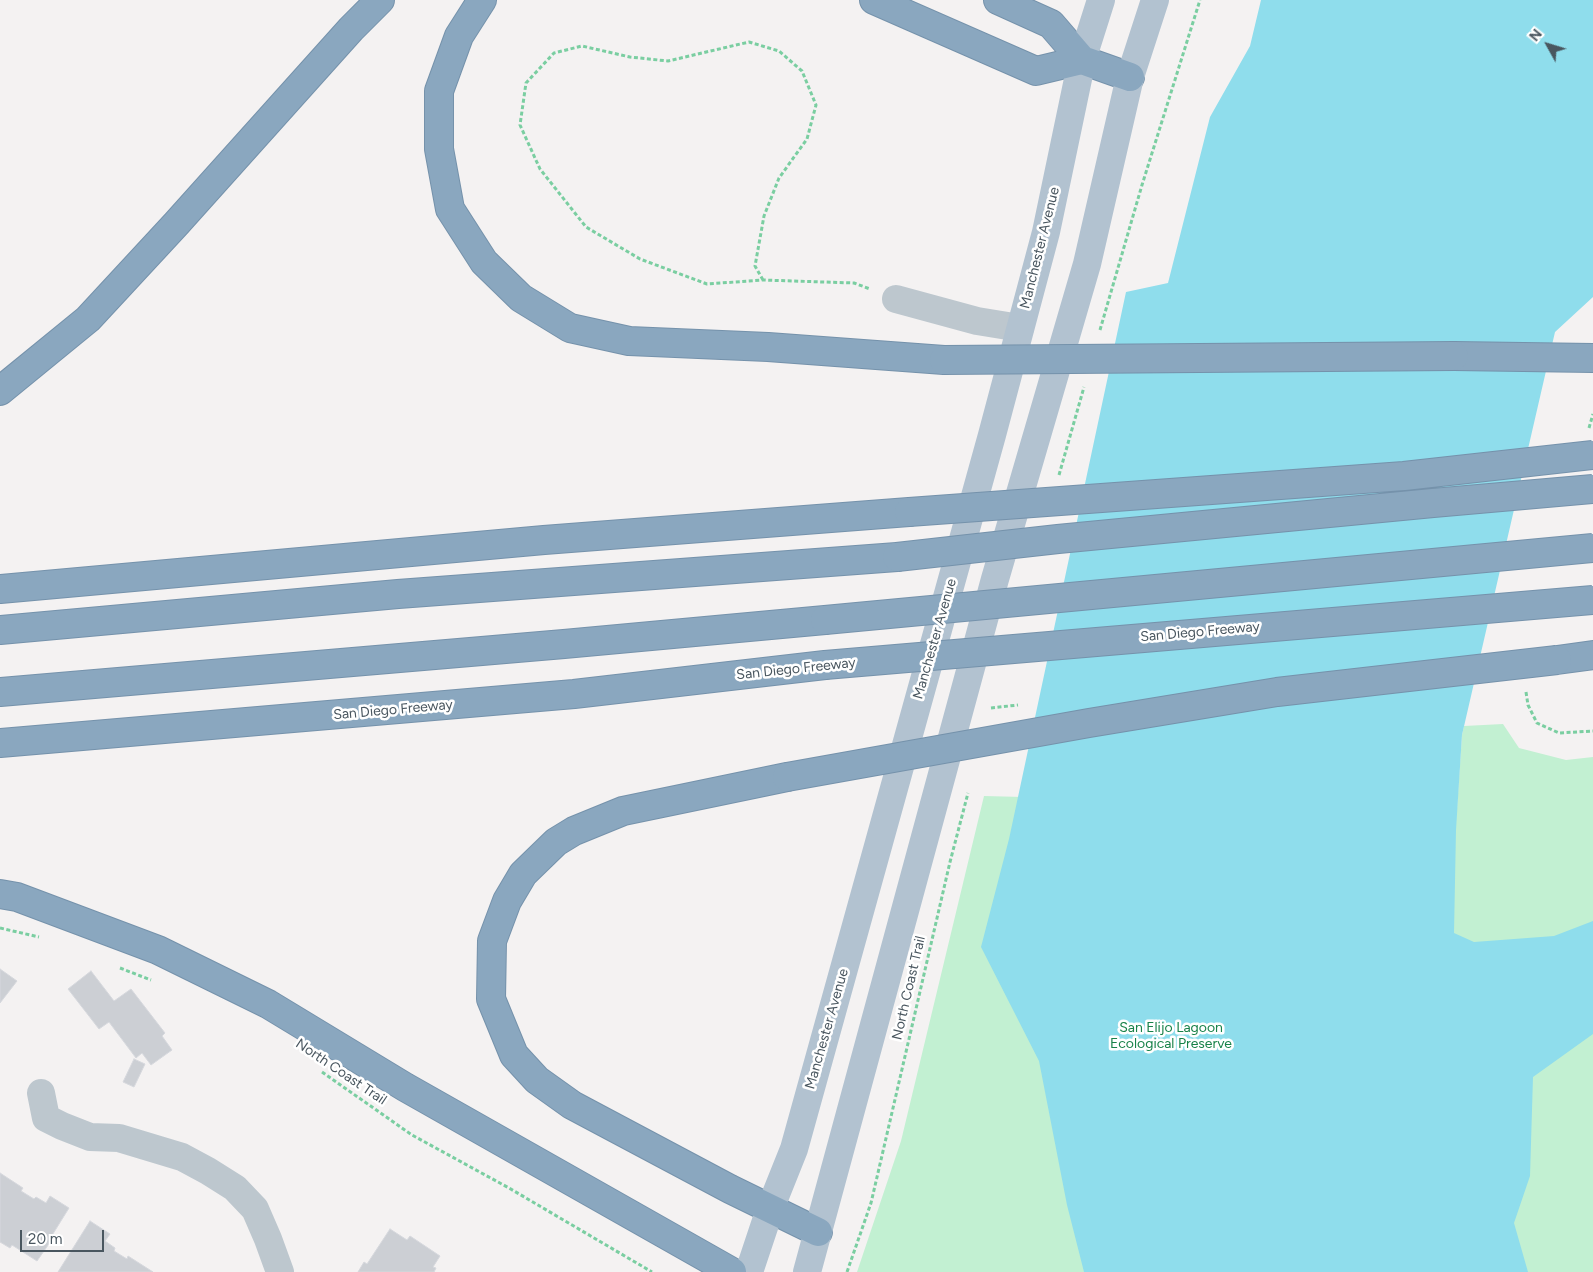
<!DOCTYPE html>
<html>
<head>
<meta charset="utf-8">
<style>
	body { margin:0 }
	#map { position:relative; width:1593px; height:1272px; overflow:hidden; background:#f4f2f2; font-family:Figtree,sans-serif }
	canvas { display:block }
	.north { position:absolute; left:1523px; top:20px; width:50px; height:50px; -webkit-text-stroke:4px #fff; paint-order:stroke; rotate:309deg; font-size:14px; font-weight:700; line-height:20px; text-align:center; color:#49565f }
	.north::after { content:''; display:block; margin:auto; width:18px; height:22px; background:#49565f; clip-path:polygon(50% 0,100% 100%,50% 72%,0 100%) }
	.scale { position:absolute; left:20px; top:1230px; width:84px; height:22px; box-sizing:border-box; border:2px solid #49565f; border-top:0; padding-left:6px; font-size:15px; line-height:18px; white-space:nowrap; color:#49565f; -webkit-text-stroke:4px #fff; paint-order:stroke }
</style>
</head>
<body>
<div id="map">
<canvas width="1593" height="1272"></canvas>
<div class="north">N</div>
<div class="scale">20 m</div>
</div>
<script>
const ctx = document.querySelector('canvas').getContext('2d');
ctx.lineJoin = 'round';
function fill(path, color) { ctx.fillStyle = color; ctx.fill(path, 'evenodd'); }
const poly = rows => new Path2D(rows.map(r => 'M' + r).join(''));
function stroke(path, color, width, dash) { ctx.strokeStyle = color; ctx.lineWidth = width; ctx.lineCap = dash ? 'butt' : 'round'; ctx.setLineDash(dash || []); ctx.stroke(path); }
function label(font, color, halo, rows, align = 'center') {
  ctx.font = font + ' Figtree,sans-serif'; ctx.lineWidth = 5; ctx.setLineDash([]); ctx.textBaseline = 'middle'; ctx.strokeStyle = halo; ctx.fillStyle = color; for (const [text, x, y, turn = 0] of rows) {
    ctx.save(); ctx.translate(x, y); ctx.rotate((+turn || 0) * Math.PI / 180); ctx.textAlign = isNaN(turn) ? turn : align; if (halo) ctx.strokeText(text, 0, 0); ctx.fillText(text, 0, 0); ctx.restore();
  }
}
fill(poly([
	[1503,724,1519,748,1566,760,1593,757,1593,1272,857,1272,901,1141,984,796,1456,808,1457,808,1462,735,1464,726]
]), '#c2f0d2');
fill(poly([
	[1261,0,1593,0,1593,297,1555,332,1462,735,1456,830,1454,933,1474,942,1554,936,1593,921,1593,1034,1533,1077,1530,1176,1514,1223,1528,1272,1084,1272,1067,1205,1039,1061,981,947,1009,839,1126,292,1168,283,1210,117,1250,46]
]), '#8fddec');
const building = poly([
	[0,969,17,981,0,1003,0,969],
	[91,971,114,1001,131,989,165,1033,162,1036,172,1050,151,1065,142,1053,136,1058,109,1022,99,1029,68,989,91,971],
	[134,1059,145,1064,134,1087,123,1082,134,1059],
	[0,1173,23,1188,21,1191,34,1199,36,1197,46,1203,50,1196,69,1208,51,1237,53,1238,37,1261,12,1245,10,1248,0,1242,0,1173],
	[90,1221,110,1234,105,1241,115,1248,114,1251,127,1259,128,1256,153,1272,58,1272,90,1221],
	[390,1229,407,1240,410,1236,440,1256,433,1267,436,1268,434,1272,358,1272,364,1262,367,1264,390,1229]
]);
fill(building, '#cccfd4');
stroke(building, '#d6d8dd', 1);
const highway = poly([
	[482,0,459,36,439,91,439,149,450,209,484,262,521,298,570,328,629,341,768,347,944,360],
	[874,0,1036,71,1082,60],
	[998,0,1051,24,1082,60,1130,77],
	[1454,356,1593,358],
	[0,391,88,319,176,224,351,29,380,0],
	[0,589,544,540,909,512],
	[0,630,398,594,897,557],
	[1557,660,1593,655],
	[0,692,564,644,825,620],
	[0,743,574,694,825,665],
	[787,777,623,811,574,831,556,842,523,874,507,901,492,941,491,999,514,1055,537,1080,572,1105,730,1189,818,1232],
	[0,894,17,897,158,950,268,1004,405,1087,732,1272]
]);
stroke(highway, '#7592ab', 30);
stroke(poly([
	[763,280,755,266,764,216,779,178,807,139,816,105,802,71,779,51,749,42,668,61,630,57,582,46,554,53,526,83,520,125,540,169,586,227,640,259,707,284,763,280,854,283,870,289],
	[1100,330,1142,185,1200,0],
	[1589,428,1593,414],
	[1059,475,1084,387],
	[1526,692,1528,705,1537,723,1559,733,1593,731],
	[991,708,1018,705],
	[0,928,39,937],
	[120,968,151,980],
	[322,1072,412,1135,509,1188,652,1272],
	[847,1272,871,1203,950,862,968,793]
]), '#7acea1', 3, [4, 2.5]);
stroke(poly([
	[896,299,977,321,1020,328],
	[41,1093,46,1118,62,1126,90,1137,119,1138,182,1157,208,1171,235,1188,255,1209,268,1239,280,1272]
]), '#bdc7ce', 28);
stroke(poly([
	[749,1272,770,1209,794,1149,992,435,1046,232,1082,60,1101,0],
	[807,1272,995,579,1087,264,1130,77,1155,0]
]), '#b2c2d0', 28);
stroke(highway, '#8aa7bf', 28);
const highwayBridge = poly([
	[944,360,1454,356],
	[909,512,1404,476,1593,455],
	[897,557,1058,539,1433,503,1593,489],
	[825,620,1593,548],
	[825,665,1593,600],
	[787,777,1089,723,1277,692,1557,660]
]);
stroke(highwayBridge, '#7592ab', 30, []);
stroke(highwayBridge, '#8aa7bf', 28);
label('14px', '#49565f', '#fff', [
	["Manchester Avenue",1040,248,-76],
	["San Diego Freeway",1200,632,-5],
	["Manchester Avenue",935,639,-74],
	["San Diego Freeway",796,669,-6],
	["San Diego Freeway",393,710,-5],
	["North Coast Trail",909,988,-77],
	["Manchester Avenue",827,1029,-74],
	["North Coast Trail",341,1072,34]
]);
label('14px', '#188249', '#fff', [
	["San Elijo Lagoon",1171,1028],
	["Ecological Preserve",1171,1044]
]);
</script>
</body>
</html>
